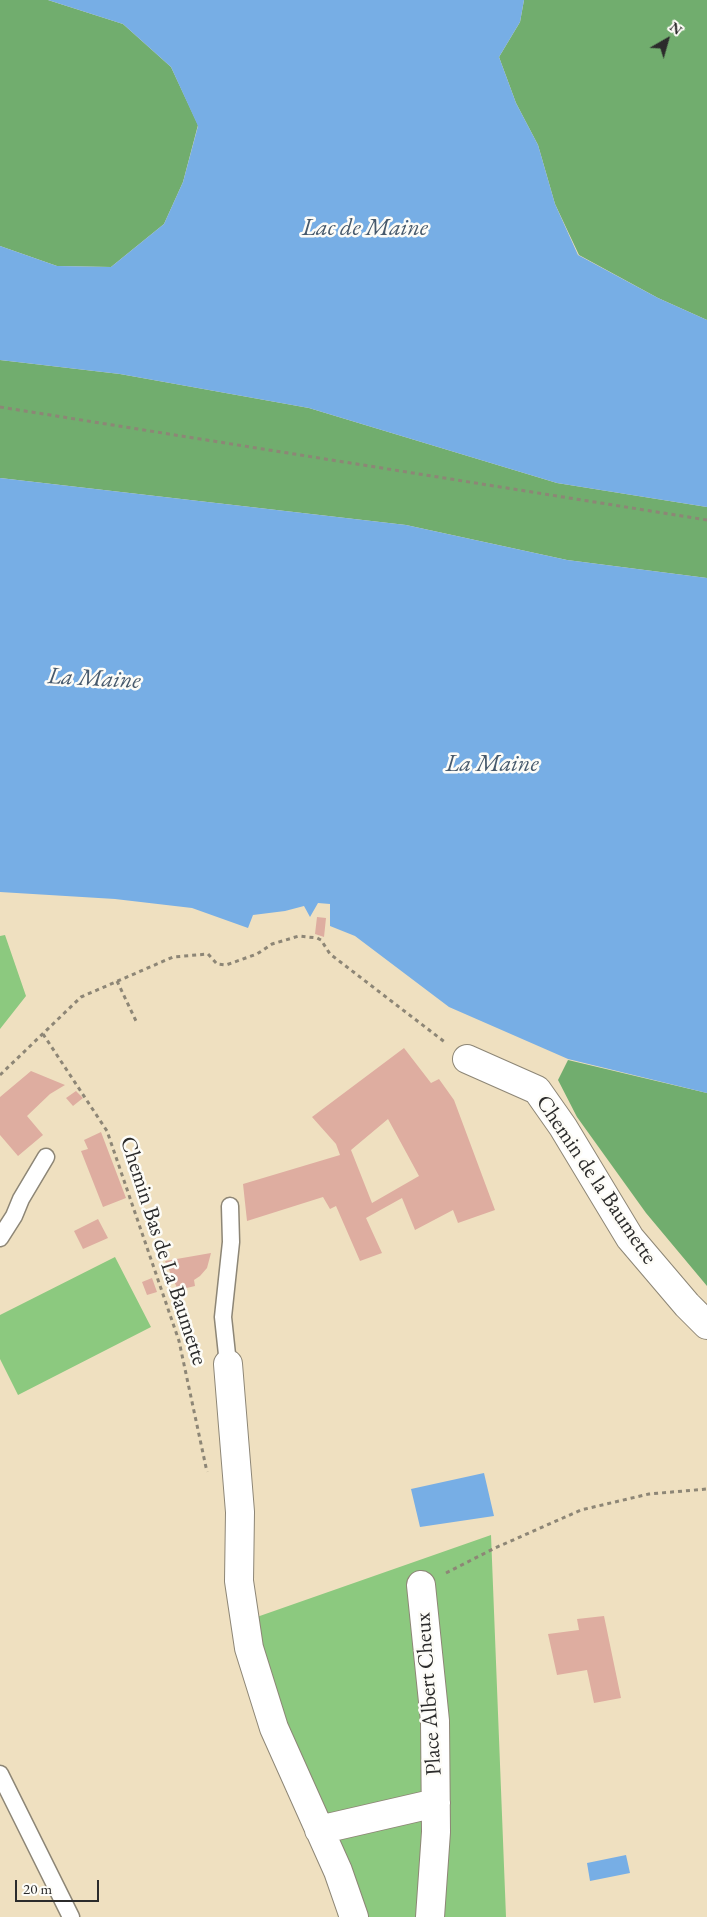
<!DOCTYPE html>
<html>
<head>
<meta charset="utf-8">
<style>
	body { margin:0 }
	#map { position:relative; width:707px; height:1917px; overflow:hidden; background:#efe0c0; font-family:"EB Garamond",serif }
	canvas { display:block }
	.north { position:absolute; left:642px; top:15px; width:50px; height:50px; -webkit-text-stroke:4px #fdfcf7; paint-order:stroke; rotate:38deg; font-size:14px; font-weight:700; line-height:20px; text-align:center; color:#2b2b2b }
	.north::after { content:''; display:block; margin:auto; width:18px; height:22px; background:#2b2b2b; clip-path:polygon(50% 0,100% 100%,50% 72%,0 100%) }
	.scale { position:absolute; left:15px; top:1880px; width:84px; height:22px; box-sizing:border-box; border:2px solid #2b2b2b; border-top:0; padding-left:6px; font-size:15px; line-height:18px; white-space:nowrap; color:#2b2b2b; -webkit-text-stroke:4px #fdfcf7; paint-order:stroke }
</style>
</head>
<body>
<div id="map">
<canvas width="707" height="1917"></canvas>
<div class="north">N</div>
<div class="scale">20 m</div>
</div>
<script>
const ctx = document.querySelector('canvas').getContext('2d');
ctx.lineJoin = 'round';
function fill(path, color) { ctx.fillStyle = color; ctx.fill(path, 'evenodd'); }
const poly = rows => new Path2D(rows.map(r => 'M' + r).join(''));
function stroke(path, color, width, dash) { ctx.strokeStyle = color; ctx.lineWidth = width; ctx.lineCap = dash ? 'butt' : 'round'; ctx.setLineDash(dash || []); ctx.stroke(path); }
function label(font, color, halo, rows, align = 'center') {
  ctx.font = font + ' "EB Garamond",serif'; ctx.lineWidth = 5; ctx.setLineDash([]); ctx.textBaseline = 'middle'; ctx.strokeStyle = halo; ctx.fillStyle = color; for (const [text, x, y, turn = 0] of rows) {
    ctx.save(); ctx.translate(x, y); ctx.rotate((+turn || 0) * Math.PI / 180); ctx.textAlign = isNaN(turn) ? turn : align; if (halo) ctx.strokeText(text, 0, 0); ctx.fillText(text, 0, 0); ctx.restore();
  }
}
fill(poly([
	[5,935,26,996,0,1029,0,936],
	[115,1257,151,1327,18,1395,0,1359,0,1315],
	[491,1535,506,1917,338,1917,332,1877,234,1625]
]), '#8cc97f');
fill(poly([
	[0,0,48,0,123,24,171,67,198,125,183,182,164,224,111,267,57,266,0,246],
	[524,0,707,0,707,320,658,298,579,255,555,204,538,145,516,103,499,57,520,22],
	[0,360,120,374,309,408,557,483,707,507,707,578,567,560,406,525,0,478],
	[568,1060,707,1093,707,1286,646,1213,577,1117,558,1080]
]), '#71ad6e');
fill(poly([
	[48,0,524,0,520,22,499,57,516,103,538,145,555,204,578,255,658,298,707,320,707,507,557,483,309,408,120,374,0,360,0,246,57,266,111,267,164,224,183,182,198,126,171,67,123,24],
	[0,478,406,525,567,560,707,578,707,1093,568,1059,449,1007,355,936,330,926,330,904,318,903,310,917,304,906,285,911,253,915,248,928,192,908,115,899,0,892],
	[484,1473,494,1516,420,1527,411,1489],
	[626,1855,630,1873,590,1881,587,1863]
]), '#77aee5');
fill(poly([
	[317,917,326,918,324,937,315,934],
	[404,1048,431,1083,439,1079,454,1100,495,1210,458,1223,453,1210,415,1230,402,1198,366,1218,382,1253,360,1261,336,1206,330,1209,323,1197,247,1221,243,1184,340,1155,336,1144,312,1117],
	[388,1119,419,1176,372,1203,351,1150],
	[31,1071,65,1085,50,1094,27,1116,43,1135,18,1156,0,1135,0,1097],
	[76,1091,83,1098,73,1106,66,1098],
	[101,1132,126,1198,103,1207,81,1151,88,1149,84,1140],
	[98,1219,108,1238,83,1249,74,1231],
	[211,1253,207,1268,200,1276,194,1280,195,1286,178,1290,165,1261],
	[152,1278,157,1292,147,1295,142,1282],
	[604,1616,621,1698,594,1703,587,1670,557,1675,548,1634,579,1630,577,1619]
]), '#deada0');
const lane = poly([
	[0,1238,14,1216,21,1199,46,1157],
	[228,1364,223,1317,231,1242,230,1206],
	[0,1774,71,1917]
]);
const street = poly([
	[467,1059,537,1090,563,1127,630,1238,687,1305,707,1325],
	[228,1364,240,1512,239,1581,249,1648,274,1728,338,1871,354,1917],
	[421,1585,435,1721,436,1832,430,1917],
	[319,1830,436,1803]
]);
stroke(lane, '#8d8676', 19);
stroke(street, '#8d8676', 30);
stroke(poly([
	[0,407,707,520],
	[117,981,136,1021],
	[43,1034,107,1131,179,1341,207,1472],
	[0,1075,81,997,173,957,208,954,217,964,226,965,257,954,272,944,299,936,317,938,321,940,330,954,446,1043],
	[446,1573,495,1548,581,1510,649,1494,707,1489]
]), '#8d8676', 3, [4, 4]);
stroke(lane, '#fff', 16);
stroke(street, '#fff', 28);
label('22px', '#2b2b2b', '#fdfcf7', [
	["Chemin de la Baumette",596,1180,56],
	["Chemin Bas de La Baumette",163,1251,72],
	["Place Albert Cheux",429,1694,-94]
]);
label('italic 24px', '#46596c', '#fdfcf7', [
	["Lac de Maine",365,228],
	["La Maine",94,679,3],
	["La Maine",492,764]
]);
</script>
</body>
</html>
